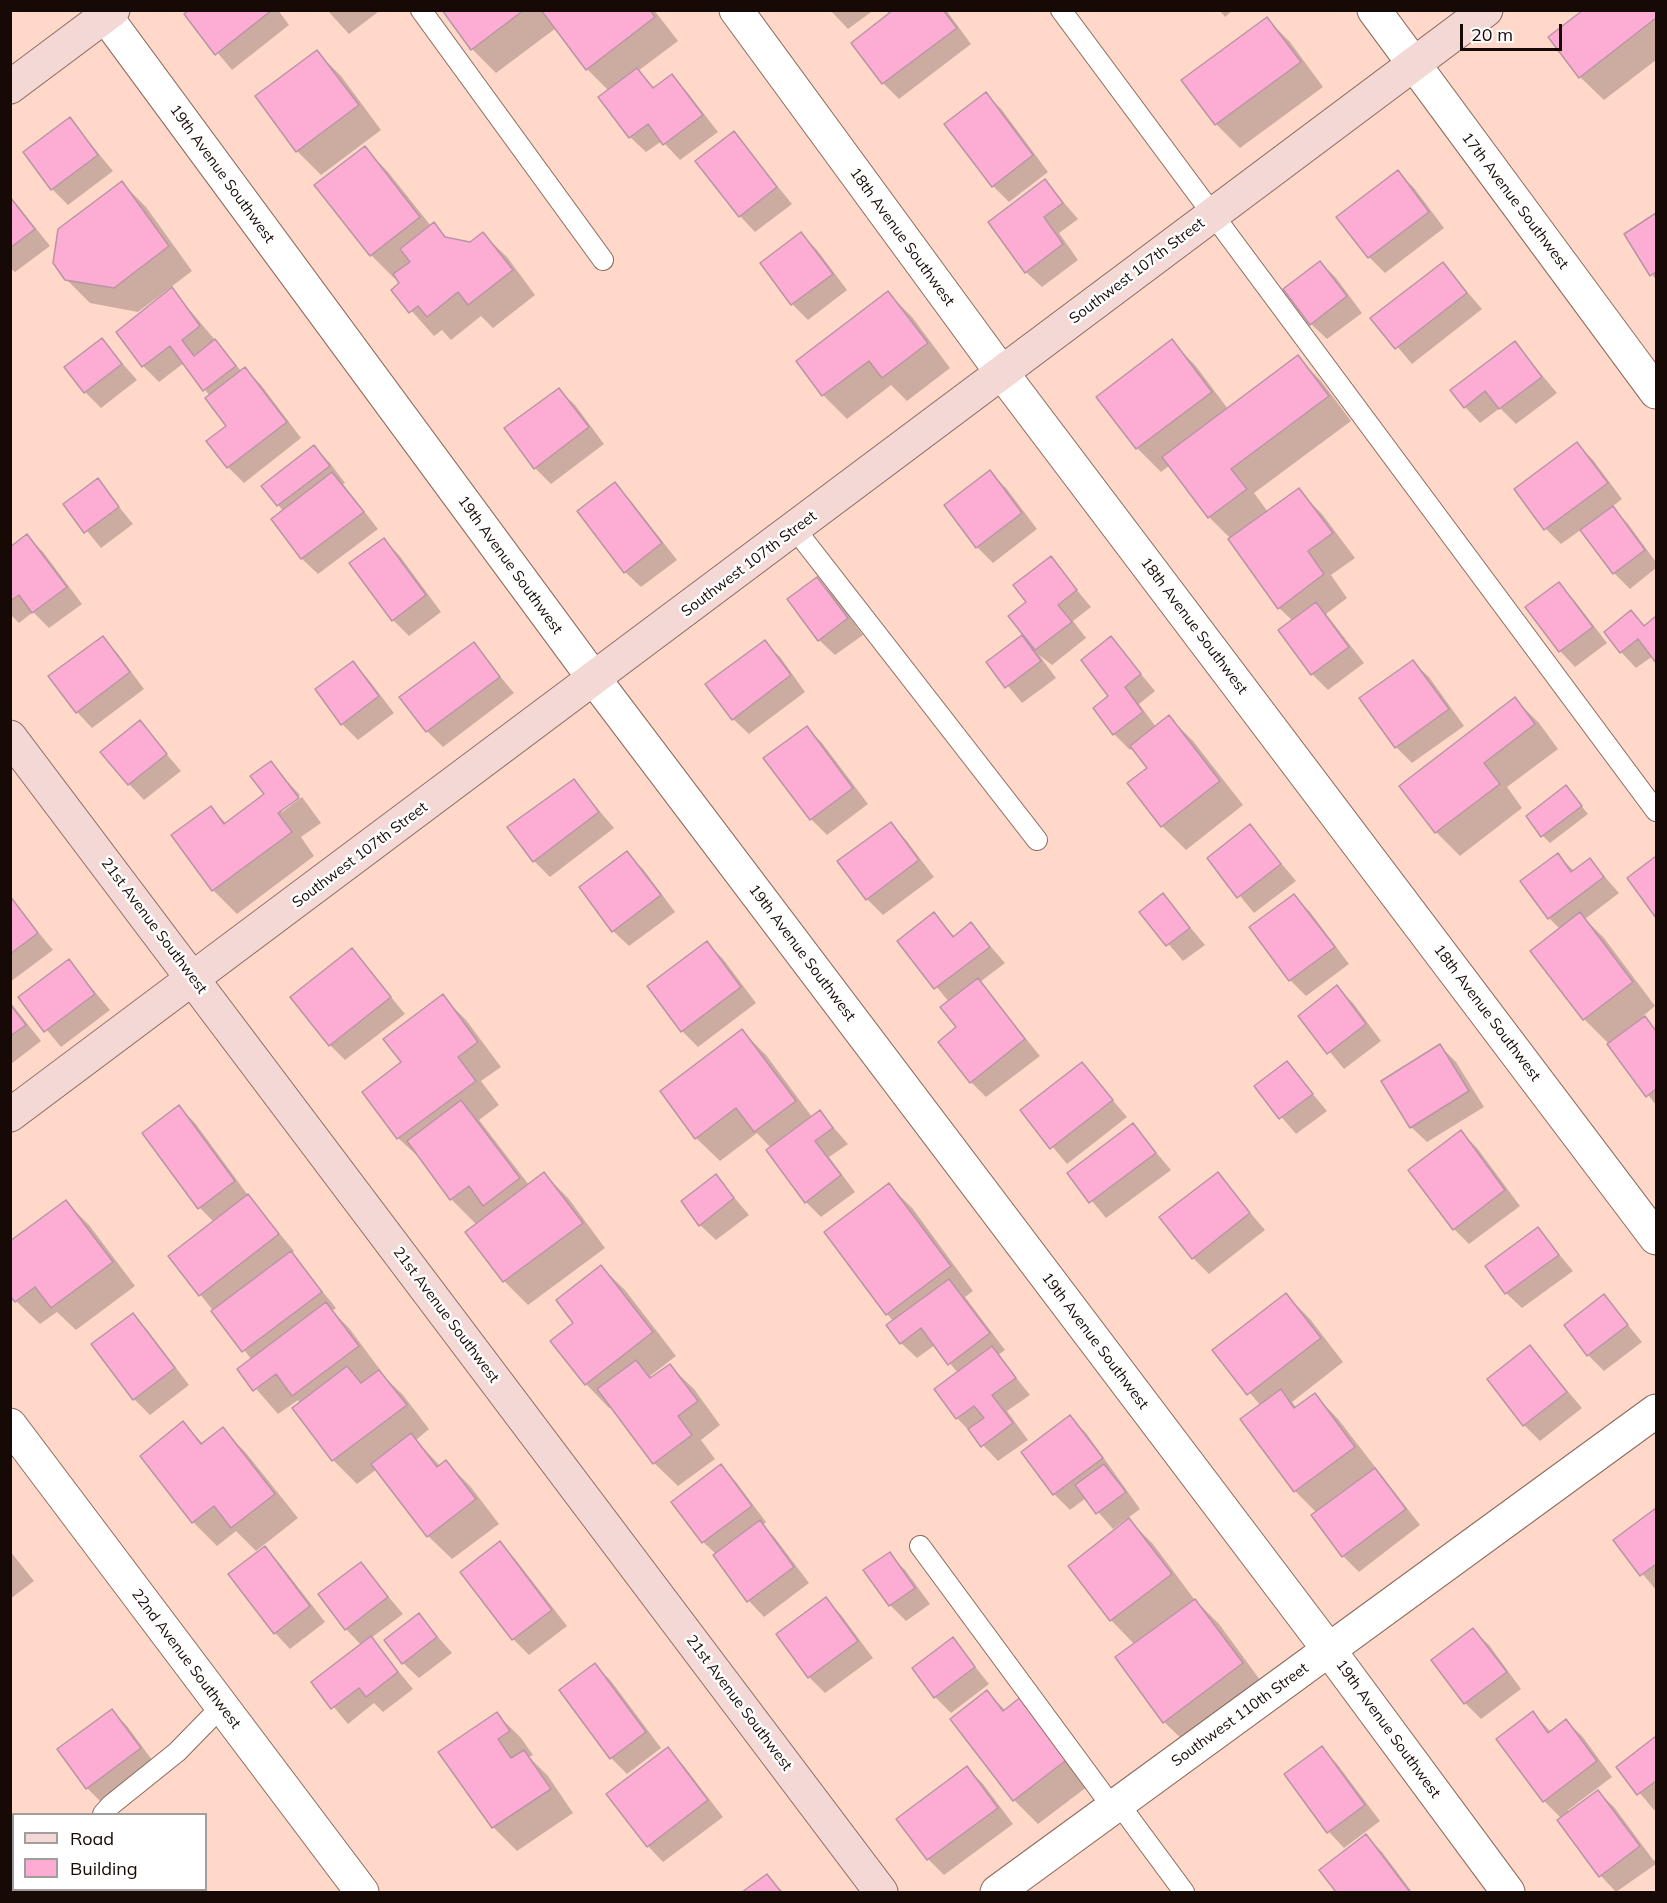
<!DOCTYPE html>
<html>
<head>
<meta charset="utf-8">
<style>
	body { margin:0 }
	#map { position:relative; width:1667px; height:1903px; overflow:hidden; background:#ffd8c9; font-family:Mulish,sans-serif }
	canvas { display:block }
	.frame { position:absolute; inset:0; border:12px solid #170a06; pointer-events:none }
	.legend { position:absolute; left:12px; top:1813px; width:195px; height:78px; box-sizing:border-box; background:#fff; border:2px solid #a29d9b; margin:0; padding:8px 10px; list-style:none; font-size:18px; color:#170a06 }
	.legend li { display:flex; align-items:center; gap:12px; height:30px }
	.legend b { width:30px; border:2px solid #a29d9b }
	.scale { position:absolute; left:1460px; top:24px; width:102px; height:27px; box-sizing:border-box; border:3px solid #170a06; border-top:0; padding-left:8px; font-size:18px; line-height:21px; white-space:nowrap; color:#170a06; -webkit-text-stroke:4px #fff; paint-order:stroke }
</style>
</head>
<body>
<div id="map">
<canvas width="1667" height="1903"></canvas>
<div class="frame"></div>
<ul class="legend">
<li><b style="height:8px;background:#f3d8d6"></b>Road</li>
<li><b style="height:16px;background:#fdadd3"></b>Building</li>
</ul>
<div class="scale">20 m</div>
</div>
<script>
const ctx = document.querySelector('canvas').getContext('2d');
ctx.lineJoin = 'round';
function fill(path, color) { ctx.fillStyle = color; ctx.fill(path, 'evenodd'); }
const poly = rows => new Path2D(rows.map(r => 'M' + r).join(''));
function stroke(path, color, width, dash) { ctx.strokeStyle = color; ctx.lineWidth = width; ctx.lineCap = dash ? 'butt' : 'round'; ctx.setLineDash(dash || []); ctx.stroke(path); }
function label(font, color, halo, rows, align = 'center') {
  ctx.font = font + ' Mulish,sans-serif'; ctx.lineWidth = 5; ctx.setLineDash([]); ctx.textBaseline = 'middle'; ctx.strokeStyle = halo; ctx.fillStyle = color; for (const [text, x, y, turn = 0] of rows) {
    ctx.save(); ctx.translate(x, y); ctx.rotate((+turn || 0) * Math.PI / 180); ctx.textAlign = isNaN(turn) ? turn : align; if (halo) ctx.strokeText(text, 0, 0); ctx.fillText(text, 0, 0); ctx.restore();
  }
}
fill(poly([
	[191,10,278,10,289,25,232,70,186,15],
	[327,10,378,10,378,12,349,34],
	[443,10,654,10,678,41,638,71,655,89,672,76,687,92,718,132,680,160,662,141,646,152,630,137,609,91,587,69,556,28,496,73,472,49],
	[830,10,874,10,848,29],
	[886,10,946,10,971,44,899,99,883,83,853,43,890,15],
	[1219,10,1233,10,1225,17],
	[1585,10,1656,10,1656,60,1604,100,1580,77],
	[1267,19,1290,42,1323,87,1240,148,1216,124,1183,80],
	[317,52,341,76,381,130,321,175,297,151,257,96],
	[986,94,1002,110,1048,172,1009,202,993,186],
	[70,119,113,171,68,205,52,189,25,152],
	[734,133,792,204,755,232,740,216],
	[365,148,388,172,431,226,434,224,448,239,470,244,483,234,507,257,535,295,493,328,481,316,451,340,442,330,434,336,393,290,402,283,397,277,394,278,371,255],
	[1398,172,1414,188,1444,228,1385,273,1369,257],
	[1045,181,1078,219,1059,233,1078,260,1042,287,1026,272],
	[122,183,146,207,192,271,138,312,90,303,66,279],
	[10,196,50,246,15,272,10,268],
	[1656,215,1656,280,1626,234],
	[801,234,817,250,847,290,808,320,792,304,762,263],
	[1320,262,1336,278,1362,313,1327,339,1311,324],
	[1443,264,1482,309,1412,364,1373,318],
	[172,289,242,372,245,369,261,385,301,438,244,483,228,467,228,426,210,396,184,363,159,382,143,366],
	[888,293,912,317,950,368,907,401,891,385,847,419,823,395],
	[102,340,137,380,101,408,85,392],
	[1171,341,1195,365,1228,409,1297,357,1321,381,1351,421,1254,493,1268,512,1298,490,1322,514,1355,558,1331,575,1347,598,1326,614,1364,663,1328,690,1313,675,1280,631,1293,621,1279,608,1231,539,1209,517,1170,465,1161,472,1137,448,1098,397],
	[1515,343,1557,393,1516,424,1500,408,1480,423,1465,407],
	[559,390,575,405,604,444,551,484,535,468],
	[1577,444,1593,460,1622,499,1612,507,1628,524,1656,562,1656,568,1630,589,1614,573,1582,529,1561,544,1546,529],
	[314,447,330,463,345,483,343,484,378,529,318,574,302,559,273,519,283,511,263,486],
	[990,472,1006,488,1037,529,993,563,977,547],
	[97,480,133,524,101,548,65,504],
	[614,484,630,500,677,560,641,587,625,572],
	[27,536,43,552,82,604,49,628,33,612,19,623,10,614,10,549],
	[384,540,399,555,441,612,409,636,393,620],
	[1050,558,1091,607,1073,621,1086,638,1052,665,1039,655,1056,678,1022,703,988,662,1025,635,1029,602],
	[817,579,833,595,863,635,835,655,819,640],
	[1559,584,1574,600,1607,643,1575,667,1560,651],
	[1631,612,1646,627,1656,618,1656,661,1653,656,1636,668,1621,652],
	[103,638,118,654,144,689,92,728,77,712],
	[1111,638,1155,691,1139,704,1156,727,1169,717,1193,741,1243,805,1186,850,1162,826,1129,783,1149,768,1133,747,1130,750,1114,734,1110,697],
	[764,642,780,657,805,692,749,734,733,719],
	[473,644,514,693,443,747,427,731],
	[1413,662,1429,677,1464,726,1412,763,1396,747],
	[353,663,368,679,394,713,358,740,342,724],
	[1515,699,1539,723,1558,749,1507,787,1522,808,1460,856,1436,832,1401,787],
	[139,722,181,771,144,800,129,784],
	[807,728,822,743,868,804,827,835,811,819,765,758],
	[270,763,300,795,280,810,282,812,302,797,321,823,301,837,314,856,237,914,213,890,210,808,227,824,266,794],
	[574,781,614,828,550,877,534,861],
	[1566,787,1588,814,1550,843,1543,836],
	[891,824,906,840,934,877,883,915,867,899,839,862],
	[1250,826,1296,881,1254,913,1209,858],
	[627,853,643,869,675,912,629,946,613,931],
	[1558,855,1574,871,1590,860,1619,893,1585,919,1604,938,1655,1006,1643,1016,1656,1030,1656,1105,1608,1043,1584,1019,1560,929,1549,918],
	[1656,858,1656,915,1629,879],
	[1163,895,1205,945,1183,961,1141,912],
	[1294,896,1310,912,1349,964,1306,996,1290,980,1251,928],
	[10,898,53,950,10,982],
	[934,914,955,937,971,924,1005,963,980,982,1040,1056,986,1097,971,1082,958,1028,949,1002,899,941],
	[707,943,723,959,756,1003,698,1047,682,1031,649,986],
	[352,950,405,1014,345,1060,330,1045],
	[69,961,110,1010,61,1047,20,998],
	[1337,987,1353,1003,1381,1041,1344,1069,1300,1016],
	[442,996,466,1020,501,1067,481,1081,499,1105,479,1120,529,1185,544,1174,568,1198,605,1248,528,1305,504,1281,467,1232,477,1225,451,1199,423,1161,398,1138,364,1092,403,1063],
	[10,1002,41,1041,11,1064,10,1063],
	[742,1031,766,1055,812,1117,820,1112,848,1144,829,1157,855,1192,821,1217,806,1202,771,1148,757,1133,720,1161,696,1138],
	[1440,1046,1456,1062,1484,1107,1427,1142,1411,1127],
	[1287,1063,1327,1111,1296,1134,1256,1087],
	[1082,1064,1127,1117,1067,1164,1022,1110],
	[179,1107,195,1123,250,1198,294,1251,291,1253,336,1308,332,1311,349,1328,381,1371,379,1372,403,1395,429,1429,416,1440,440,1466,446,1462,470,1486,499,1524,452,1559,428,1536,377,1469,357,1484,333,1460,298,1400,278,1414,239,1369,252,1360,170,1256,214,1222,200,1208,144,1133],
	[1133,1125,1171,1170,1106,1218,1069,1173],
	[1461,1132,1477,1148,1520,1206,1469,1244,1454,1229],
	[1217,1174,1265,1230,1209,1274,1193,1258],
	[716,1176,749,1215,716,1240,700,1225],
	[889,1185,913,1209,973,1291,965,1297,1005,1350,998,1355,1030,1395,1007,1411,1028,1440,998,1461,957,1418,958,1373,935,1345,917,1358,901,1343,894,1322,887,1314],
	[66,1202,89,1225,135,1286,76,1330,57,1312,40,1324,16,1301],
	[1538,1229,1573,1271,1522,1308,1506,1293],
	[601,1267,625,1290,676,1356,650,1376,653,1378,670,1366,694,1389,720,1425,701,1440,715,1459,678,1486,654,1463,612,1406,609,1408,586,1384,575,1323],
	[1286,1295,1310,1319,1343,1362,1292,1402,1297,1408,1315,1395,1338,1419,1420,1525,1359,1572,1343,1556,1317,1513,1295,1491,1243,1420,1261,1406,1214,1351],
	[1604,1296,1642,1342,1604,1371,1588,1355],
	[133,1315,148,1331,189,1385,150,1415,134,1399],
	[1530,1347,1582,1408,1540,1441,1524,1425],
	[1070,1417,1086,1433,1140,1509,1113,1529,1086,1498,1070,1510,1054,1494,1023,1452],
	[183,1423,203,1444,223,1429,246,1453,298,1518,256,1551,236,1531,217,1546,193,1522,142,1456],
	[720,1466,736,1482,766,1522,763,1525,775,1538,809,1583,764,1617,749,1601,716,1554,703,1542],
	[1656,1509,1656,1590,1615,1541],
	[1129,1520,1153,1544,1194,1599,1219,1624,1266,1688,1188,1745,1164,1722,1135,1645,1111,1620],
	[500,1543,515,1559,567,1626,529,1655,513,1639],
	[265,1548,280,1564,325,1622,290,1649,275,1633],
	[10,1551,34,1581,10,1599],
	[889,1554,905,1570,930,1604,906,1621,890,1605],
	[361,1564,403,1614,371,1638,413,1689,383,1712,374,1703,348,1724,313,1682,361,1645,346,1629],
	[826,1599,841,1615,873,1658,825,1693,809,1677],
	[419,1615,452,1653,419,1678,403,1663],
	[1473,1630,1489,1645,1521,1689,1481,1719,1465,1703,1433,1660],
	[953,1639,989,1684,951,1713,935,1697],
	[595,1665,611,1681,661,1748,627,1774,611,1758],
	[987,1692,1006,1711,1022,1698,1092,1783,1038,1824,1014,1800],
	[112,1711,127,1726,155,1764,103,1804,87,1788],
	[1533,1713,1551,1732,1566,1721,1582,1736,1612,1777,1568,1810,1569,1813,1598,1792,1614,1807,1654,1861,1656,1859,1656,1864,1616,1892,1601,1876,1559,1820,1561,1818,1544,1801],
	[497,1714,521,1738,533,1755,529,1757,548,1776,573,1813,517,1851,493,1827],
	[1656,1738,1656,1809,1654,1810,1618,1767],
	[1322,1748,1337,1764,1380,1821,1344,1848,1329,1832,1286,1775],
	[668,1749,683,1765,723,1817,663,1862,648,1846],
	[967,1768,983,1784,1013,1824,944,1875,928,1859,898,1819],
	[1366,1836,1382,1852,1412,1892,1338,1892,1321,1871],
	[767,1876,783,1892,744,1892]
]), '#0003');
const building = poly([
	[189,10,272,10,215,55,184,14,189,10],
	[442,10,524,10,471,50,442,10],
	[541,10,650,10,655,17,586,70,541,10],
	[893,10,943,10,957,28,882,84,851,43,893,10],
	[1583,10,1656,10,1656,18,1579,78,1548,37,1583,10],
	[1267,17,1301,62,1215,125,1181,80,1267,17],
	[317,50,359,105,296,152,255,96,317,50],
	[637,68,653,88,672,74,703,115,663,145,648,124,629,138,598,97,637,68],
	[986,92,1033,155,992,187,944,124,986,92],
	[70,117,98,155,51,190,23,152,70,117],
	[734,131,777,187,739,217,695,161,734,131],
	[365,146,420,217,370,256,314,185,365,146],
	[1398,170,1429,212,1368,258,1336,217,1398,170],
	[1045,179,1063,203,1044,217,1063,244,1025,273,988,222,1045,179],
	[122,181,169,246,114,288,65,280,53,263,58,229,122,181],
	[10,197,35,229,10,248,10,197],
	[1656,213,1656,272,1650,276,1624,234,1656,213],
	[434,222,445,237,470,242,483,232,513,270,468,305,458,292,427,317,418,306,409,313,391,290,399,283,393,274,410,262,400,249,434,222],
	[801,232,833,274,791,305,760,263,801,232],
	[1320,261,1347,296,1310,325,1283,289,1320,261],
	[1443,262,1467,293,1395,349,1370,318,1443,262],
	[172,287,200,326,182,340,194,356,215,339,236,366,203,391,170,346,142,367,116,332,172,287],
	[888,291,928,343,882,378,869,361,822,396,796,361,888,291],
	[102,338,122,364,84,393,64,367,102,338],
	[1172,339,1212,392,1136,449,1096,397,1172,339],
	[1515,341,1542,377,1499,409,1485,391,1464,408,1450,390,1515,341],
	[1298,355,1329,396,1231,469,1247,489,1208,518,1162,457,1298,355],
	[245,367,287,422,227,468,206,441,226,426,205,398,245,367],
	[559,388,589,427,534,469,504,428,559,388],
	[1577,442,1608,483,1544,530,1514,489,1577,442],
	[314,445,330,466,277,506,261,486,314,445],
	[990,470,1022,513,976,548,944,505,990,470],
	[332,472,364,512,301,559,271,519,332,472],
	[98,478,119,507,84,533,63,504,98,478],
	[615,482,662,543,624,573,577,511,615,482],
	[1299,488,1333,533,1308,551,1324,574,1278,609,1228,539,1299,488],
	[1613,506,1645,550,1613,574,1580,530,1613,506],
	[27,534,67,587,32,613,19,595,10,601,10,547,27,534],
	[384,538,426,595,392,621,349,563,384,538],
	[1051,556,1077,590,1058,605,1072,622,1035,650,1008,616,1026,602,1013,585,1051,556],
	[817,577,848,618,818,641,787,599,817,577],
	[1559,582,1593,627,1559,652,1525,607,1559,582],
	[1316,602,1349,647,1311,675,1278,630,1316,602],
	[1631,610,1644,626,1656,616,1656,663,1638,639,1620,653,1604,632,1631,610],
	[1022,635,1041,661,1005,688,986,662,1022,635],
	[103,636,130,672,76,713,48,676,103,636],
	[1111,636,1141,674,1125,687,1143,712,1113,735,1093,708,1108,696,1081,660,1111,636],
	[765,640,791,675,732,720,705,684,765,640],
	[474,642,500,677,426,732,399,697,474,642],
	[1413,660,1449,709,1395,748,1359,698,1413,660],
	[353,661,379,696,341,725,315,689,353,661],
	[1515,697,1535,724,1484,763,1500,784,1435,833,1399,786,1515,697],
	[1169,715,1220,781,1161,827,1127,783,1147,768,1130,746,1169,715],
	[140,720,167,754,128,785,100,752,140,720],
	[807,726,853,788,810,820,763,758,807,726],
	[271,761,299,798,278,813,292,832,212,891,171,835,211,806,224,824,264,794,250,776,271,761],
	[574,779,599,812,533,862,507,827,574,779],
	[1566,785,1582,806,1541,837,1526,816,1566,785],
	[891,822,919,860,866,900,837,861,891,822],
	[1250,824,1281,864,1237,898,1207,858,1250,824],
	[627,851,661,895,612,932,579,887,627,851],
	[1558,853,1571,872,1590,858,1604,877,1548,919,1520,881,1558,853],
	[1656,856,1656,918,1627,878,1656,856],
	[1163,893,1190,928,1166,946,1139,912,1163,893],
	[1294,894,1335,947,1289,981,1249,927,1294,894],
	[10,896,38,933,10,954,10,896],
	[934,912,953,937,971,922,990,947,934,989,897,941,934,912],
	[1580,912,1633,982,1583,1020,1530,951,1580,912],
	[707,941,741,987,681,1032,647,986,707,941],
	[352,948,391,997,329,1046,290,997,352,948],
	[69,959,95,994,44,1032,18,997,69,959],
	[978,978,1025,1039,970,1083,938,1042,956,1027,940,1007,978,978],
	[1337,985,1366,1024,1327,1054,1298,1016,1337,985],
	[443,994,478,1042,458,1057,476,1081,397,1139,362,1092,401,1062,383,1039,443,994],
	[10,1004,26,1025,10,1036,10,1004],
	[1645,1016,1656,1031,1656,1089,1646,1097,1607,1044,1645,1016],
	[742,1029,796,1101,754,1132,736,1108,695,1139,660,1091,742,1029],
	[1440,1044,1469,1091,1410,1128,1381,1081,1440,1044],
	[1287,1061,1313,1094,1279,1119,1254,1086,1287,1061],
	[1082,1062,1113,1100,1050,1149,1020,1110,1082,1062],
	[461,1100,520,1178,483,1206,469,1186,450,1200,407,1141,461,1100],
	[179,1105,235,1181,198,1209,142,1133,179,1105],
	[820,1110,833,1128,815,1141,841,1175,805,1203,766,1150,820,1110],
	[1133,1123,1156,1153,1089,1203,1067,1173,1133,1123],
	[1461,1130,1505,1190,1453,1230,1408,1170,1461,1130],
	[544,1172,583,1223,503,1282,465,1232,544,1172],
	[1218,1172,1250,1213,1192,1259,1159,1217,1218,1172],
	[716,1174,734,1198,699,1226,681,1201,716,1174],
	[889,1183,951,1266,886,1315,824,1232,889,1183],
	[248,1194,279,1234,199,1296,168,1256,248,1194],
	[66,1200,113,1262,51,1308,35,1287,15,1302,10,1296,10,1241,66,1200],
	[1538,1227,1559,1255,1505,1294,1485,1266,1538,1227],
	[291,1251,322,1292,242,1352,211,1311,291,1251],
	[601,1265,653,1332,585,1385,550,1341,573,1323,556,1300,601,1265],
	[949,1279,990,1333,948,1365,921,1328,900,1344,886,1325,949,1279],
	[1286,1293,1321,1338,1247,1395,1212,1350,1286,1293],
	[1604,1294,1628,1325,1587,1356,1564,1325,1604,1294],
	[326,1302,359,1346,292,1396,276,1374,253,1391,237,1369,326,1302],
	[133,1313,175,1368,133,1400,91,1344,133,1313],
	[1530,1345,1567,1392,1523,1426,1487,1379,1530,1345],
	[992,1346,1016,1378,992,1395,1013,1423,981,1447,968,1429,984,1418,974,1406,956,1419,934,1389,992,1346],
	[636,1360,650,1378,670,1364,698,1401,678,1416,692,1435,653,1464,597,1389,636,1360],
	[347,1366,361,1383,379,1370,407,1405,332,1461,292,1408,347,1366],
	[1281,1389,1294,1408,1315,1393,1355,1447,1294,1492,1240,1419,1281,1389],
	[1070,1415,1103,1458,1053,1495,1021,1452,1070,1415],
	[183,1421,201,1444,223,1427,275,1494,231,1528,214,1506,192,1523,140,1456,183,1421],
	[411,1433,437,1467,446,1460,476,1499,427,1537,371,1464,411,1433],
	[721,1464,752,1506,702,1543,671,1502,721,1464],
	[1104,1464,1126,1492,1096,1514,1075,1485,1104,1464],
	[1375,1468,1406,1509,1342,1557,1311,1515,1375,1468],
	[1656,1508,1656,1564,1640,1576,1613,1540,1656,1508],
	[1129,1518,1172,1574,1110,1621,1068,1566,1129,1518],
	[760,1520,794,1567,747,1602,713,1555,760,1520],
	[500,1541,552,1610,512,1640,460,1572,500,1541],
	[265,1546,310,1606,274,1634,228,1574,265,1546],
	[890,1552,915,1588,889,1606,863,1570,890,1552],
	[361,1562,388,1597,345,1630,318,1594,361,1562],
	[826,1597,858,1641,808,1678,776,1634,826,1597],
	[1195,1599,1243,1663,1163,1723,1115,1657,1195,1599],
	[419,1613,437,1637,402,1664,384,1640,419,1613],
	[1473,1628,1507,1672,1464,1704,1431,1660,1473,1628],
	[371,1636,398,1672,366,1697,359,1688,331,1709,311,1682,371,1636],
	[953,1637,975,1667,934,1698,912,1668,953,1637],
	[595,1663,646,1732,610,1759,559,1690,595,1663],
	[987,1690,1003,1711,1022,1696,1069,1758,1013,1801,950,1719,987,1690],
	[112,1709,141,1748,86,1789,57,1749,112,1709],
	[1533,1711,1548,1733,1566,1719,1597,1761,1543,1802,1496,1739,1533,1711],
	[497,1712,510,1731,498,1739,511,1758,524,1750,551,1789,492,1828,438,1752,497,1712],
	[1656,1736,1656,1781,1637,1795,1616,1767,1656,1736],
	[1322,1746,1365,1805,1327,1833,1284,1774,1322,1746],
	[668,1747,708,1800,647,1847,606,1794,668,1747],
	[967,1766,998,1808,927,1860,896,1819,967,1766],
	[1598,1790,1640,1846,1599,1877,1557,1820,1598,1790],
	[1366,1834,1410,1892,1336,1892,1319,1870,1366,1834],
	[767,1874,781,1892,742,1892,767,1874]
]);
fill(building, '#fdadd3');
stroke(building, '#b894a4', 1.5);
const lane = poly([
	[421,10,603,260],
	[1061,10,1656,811],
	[795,529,1037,840],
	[920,1546,1113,1808],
	[1119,1804,1184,1892],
	[103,1814,111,1805,177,1752,222,1706],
	[34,1892,37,1890]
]);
const street = poly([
	[101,10,595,680,1329,1650,1508,1892],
	[736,10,1002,373,1656,1238],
	[1374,10,1656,392],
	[10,1425,362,1892],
	[997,1892,1656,1411]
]);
const secondary = poly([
	[10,87,113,10],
	[10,737,881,1892],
	[10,1115,1486,10]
]);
stroke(lane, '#8b695c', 22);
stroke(street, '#8b695c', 35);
stroke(secondary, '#8b695c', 35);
stroke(lane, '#fff', 20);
stroke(street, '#fff', 33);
stroke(secondary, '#f3d8d6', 33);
label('15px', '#170a06', '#fff', [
	["19th Avenue Southwest",222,174,54],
	["17th Avenue Southwest",1515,201,53],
	["18th Avenue Southwest",902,237,54],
	["Southwest 107th Street",1137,271,-37],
	["Southwest 107th Street",749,564,-37],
	["19th Avenue Southwest",510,565,54],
	["18th Avenue Southwest",1194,626,53],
	["Southwest 107th Street",360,855,-37],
	["21st Avenue Southwest",154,926,53],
	["19th Avenue Southwest",802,953,53],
	["18th Avenue Southwest",1487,1013,53],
	["21st Avenue Southwest",446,1315,53],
	["19th Avenue Southwest",1095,1341,53],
	["22nd Avenue Southwest",186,1659,53],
	["21st Avenue Southwest",739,1703,53],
	["Southwest 110th Street",1240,1715,-36],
	["19th Avenue Southwest",1388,1729,54]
]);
</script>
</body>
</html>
